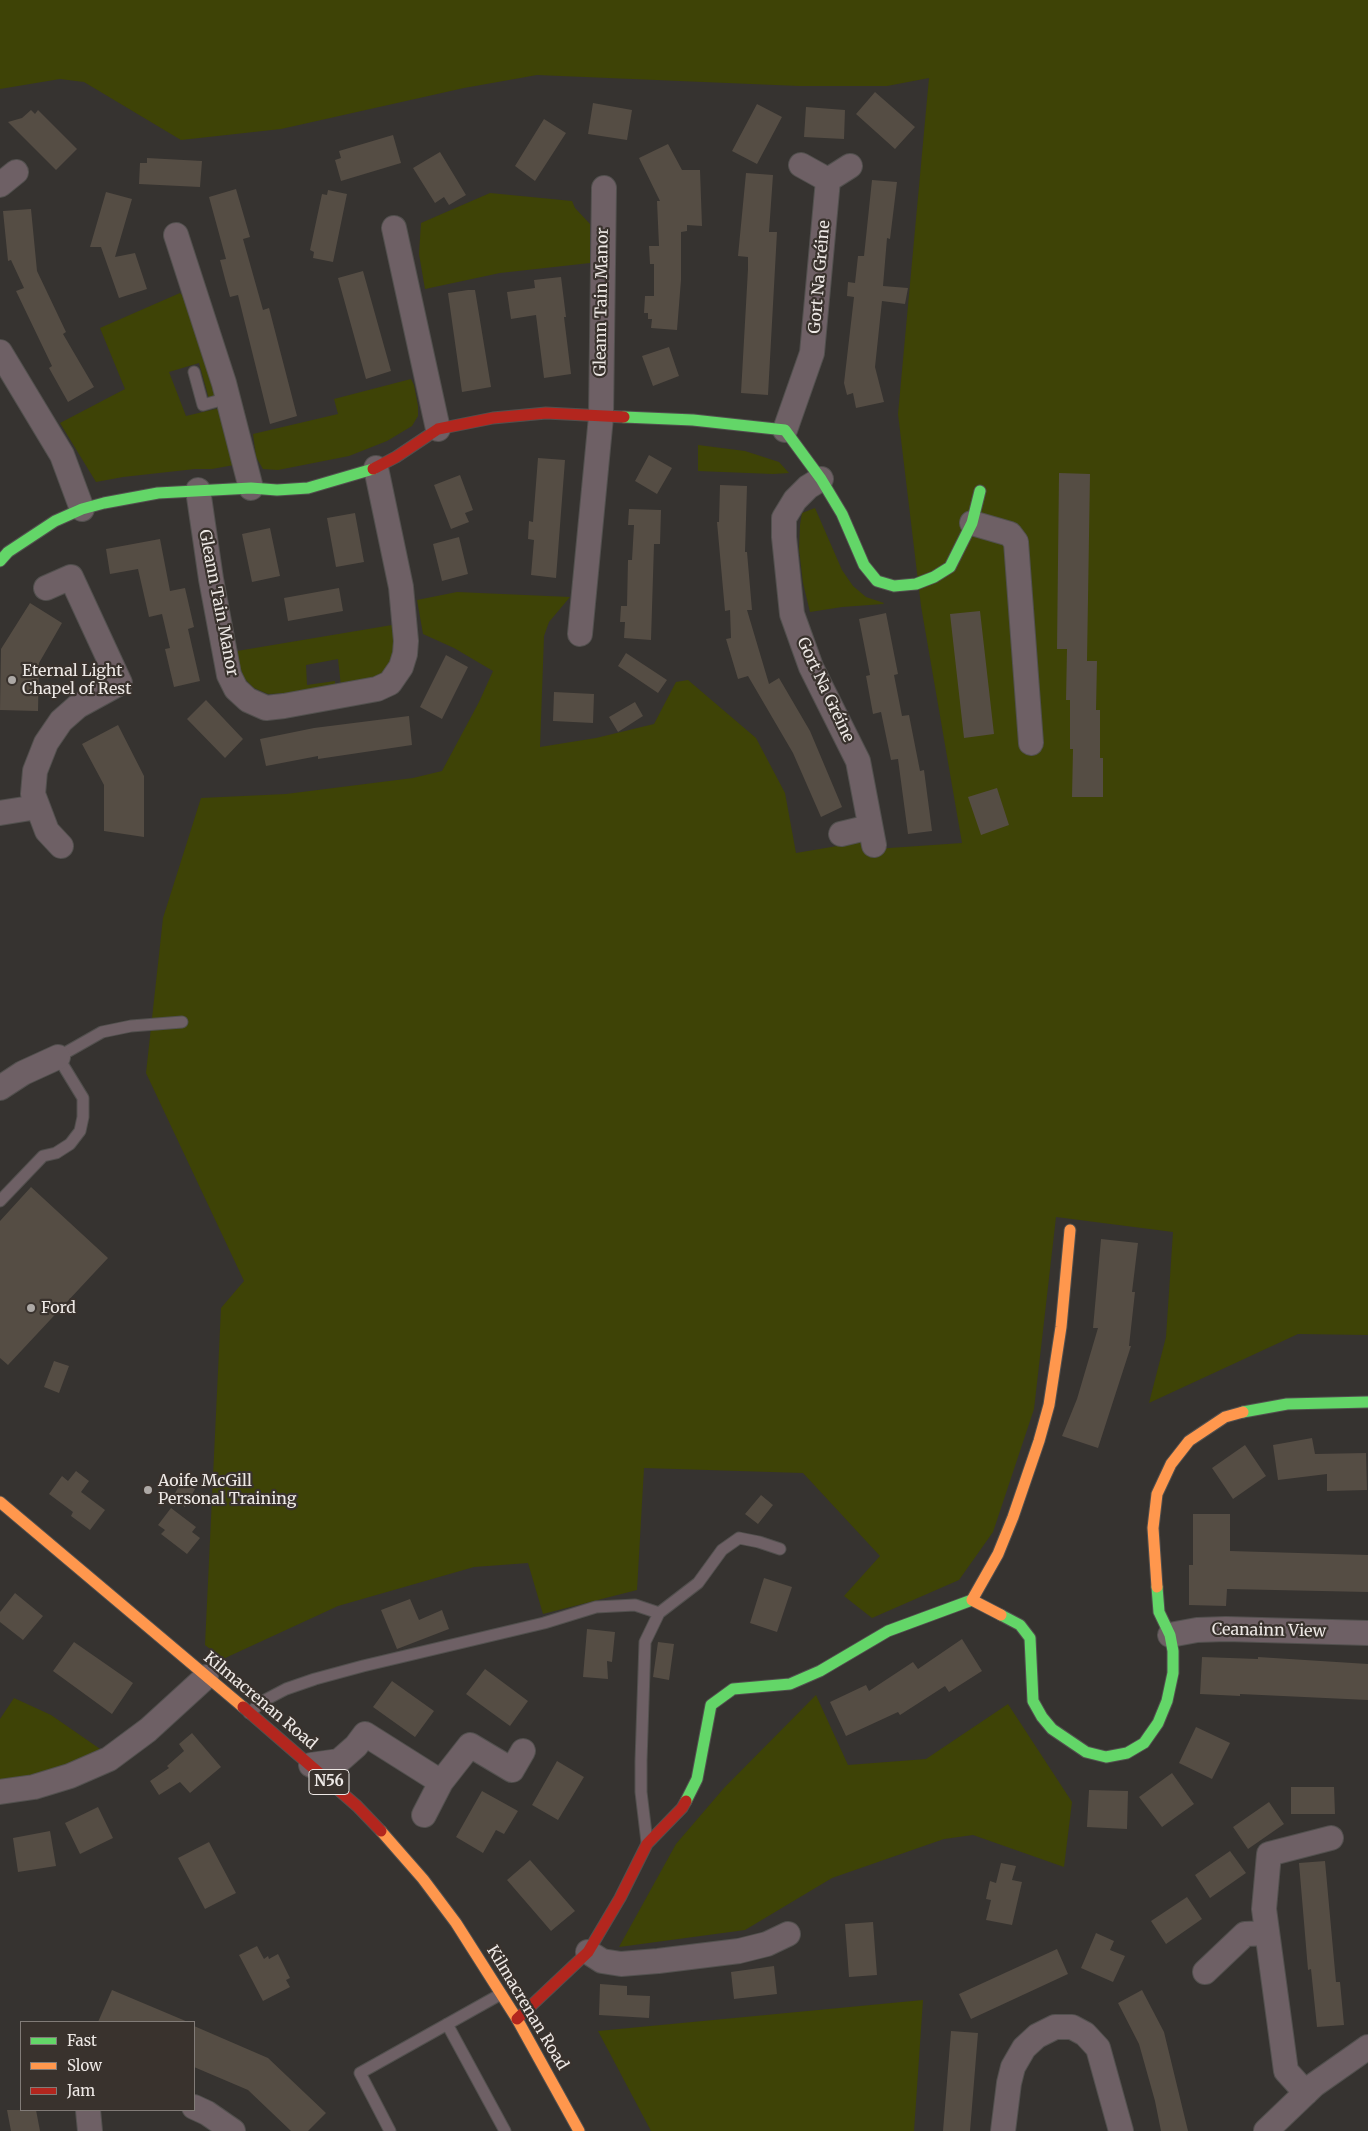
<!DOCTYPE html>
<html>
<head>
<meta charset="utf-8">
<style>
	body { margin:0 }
	#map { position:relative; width:1368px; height:2131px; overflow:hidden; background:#363330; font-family:Merriweather,serif }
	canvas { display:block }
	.legend { position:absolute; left:20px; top:2021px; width:175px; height:90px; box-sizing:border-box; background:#39322d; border:1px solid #817b77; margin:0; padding:6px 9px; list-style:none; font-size:15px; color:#ede8e5 }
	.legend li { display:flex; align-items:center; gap:10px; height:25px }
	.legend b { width:25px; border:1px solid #817b77 }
</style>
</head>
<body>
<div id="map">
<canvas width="1368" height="2131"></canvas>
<ul class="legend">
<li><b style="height:6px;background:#63d668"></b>Fast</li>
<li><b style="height:6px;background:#ff974d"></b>Slow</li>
<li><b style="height:6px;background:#b3261e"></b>Jam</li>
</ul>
</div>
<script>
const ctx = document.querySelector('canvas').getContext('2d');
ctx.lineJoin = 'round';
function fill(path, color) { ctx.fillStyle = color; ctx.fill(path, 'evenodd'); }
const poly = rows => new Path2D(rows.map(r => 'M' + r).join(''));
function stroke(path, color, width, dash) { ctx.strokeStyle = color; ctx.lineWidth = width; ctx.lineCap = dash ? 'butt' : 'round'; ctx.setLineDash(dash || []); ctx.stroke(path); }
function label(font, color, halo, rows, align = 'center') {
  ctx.font = font + ' Merriweather,serif'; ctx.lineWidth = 4.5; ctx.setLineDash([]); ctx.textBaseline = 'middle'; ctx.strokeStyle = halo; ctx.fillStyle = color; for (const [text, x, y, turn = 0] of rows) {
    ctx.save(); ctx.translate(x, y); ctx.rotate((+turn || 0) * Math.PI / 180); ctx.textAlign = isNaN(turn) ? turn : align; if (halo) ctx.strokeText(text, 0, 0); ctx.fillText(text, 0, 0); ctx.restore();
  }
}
fill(poly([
	[0,0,1368,0,1368,1335,1298,1334,1149,1403,1166,1337,1173,1232,1056,1217,1034,1409,993,1532,959,1580,872,1618,844,1596,880,1556,803,1473,644,1468,637,1590,543,1614,528,1563,474,1567,338,1606,223,1659,205,1645,221,1308,244,1281,146,1073,163,918,201,798,286,794,413,778,442,771,479,702,493,671,454,648,423,634,417,600,457,592,570,597,549,622,544,636,540,747,596,738,654,724,676,682,688,680,756,738,785,793,796,853,861,842,875,849,962,843,921,606,898,414,929,78,887,86,799,86,537,75,464,88,281,129,181,140,84,82,60,79,0,89],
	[490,193,572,201,575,208,590,224,590,263,500,273,425,289,419,254,421,223],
	[180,293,184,297,217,396,209,399,199,363,169,372,186,416,220,408,234,465,212,469,195,469,123,477,96,482,60,423,125,389,100,328],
	[411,379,414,385,418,406,418,416,412,426,387,441,349,456,278,470,263,469,256,457,253,434,338,414,334,399],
	[698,445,745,451,779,462,789,473,773,474,698,471],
	[815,508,842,570,853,586,866,597,884,603,883,604,842,607,810,612,803,583,799,549,800,525,802,513],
	[398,624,398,657,382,677,341,686,338,659,306,665,307,685,335,681,335,686,289,693,268,694,254,688,244,678,239,664,237,651],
	[816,1695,848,1765,926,1759,1008,1704,1072,1802,1064,1867,973,1835,944,1839,832,1878,745,1930,619,1947,676,1844,724,1788],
	[14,1698,51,1715,103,1751,56,1773,0,1780,0,1719],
	[923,2000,914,2131,651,2131,598,2031]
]), '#3e4306');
fill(poly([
	[875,92,915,127,895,149,856,114],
	[593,103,632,110,627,140,588,134],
	[757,104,782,117,757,164,732,151],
	[806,107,845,110,844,139,804,137],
	[31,110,35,114,38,110,77,149,56,170,8,122,22,118],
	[544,119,566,133,535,181,515,166],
	[393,135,401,163,341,181,335,160,341,158,339,151],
	[668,144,682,170,700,170,702,226,687,225,687,231,681,232,681,280,677,330,651,328,652,319,648,319,648,313,644,313,645,296,654,296,654,264,650,264,649,246,659,246,657,201,660,201,639,158],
	[440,152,466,195,449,205,444,197,435,203,413,168],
	[147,158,202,161,200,187,139,184,140,163,147,163],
	[746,173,773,175,769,232,777,232,768,395,741,393,748,269,748,257,738,256],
	[872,180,897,182,890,239,887,238,883,286,908,288,905,304,882,301,875,367,884,402,856,408,853,393,847,395,844,383,854,297,847,296,848,282,855,283,858,256,864,256],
	[236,189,250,237,243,239,263,310,269,308,297,416,270,424,238,295,230,297,225,279,220,260,226,259,209,197],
	[328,190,347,194,333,262,313,258,314,252,310,250,322,194,327,195],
	[106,192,132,199,115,257,135,253,147,289,119,298,101,247,90,247],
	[31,209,37,271,66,332,63,334,94,387,68,402,49,368,52,366,16,291,24,288,11,260,8,261,3,211],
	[363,271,391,371,366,379,338,278],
	[561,277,566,317,564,317,571,374,544,378,536,315,511,319,507,292,535,288,534,280],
	[468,290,475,290,491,387,462,392,448,293],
	[669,347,679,376,653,386,642,356],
	[649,455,672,468,657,494,635,481],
	[538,458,565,460,556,578,531,575,534,540,528,539,529,521,533,522],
	[1059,473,1090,474,1087,661,1097,661,1096,710,1100,710,1100,758,1103,758,1103,797,1072,797,1073,749,1070,749,1070,700,1066,700,1067,649,1057,649],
	[460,475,473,510,465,513,469,522,451,529,434,485],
	[720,485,747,486,745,552,747,552,752,610,747,610,769,684,779,678,810,731,842,807,821,817,793,753,748,676,738,679,726,639,731,638,730,610,725,611,717,522,719,522],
	[629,509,661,510,660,544,654,544,651,640,624,638,625,622,620,622,621,606,627,606,628,560,632,560,634,525,628,525],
	[355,513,364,562,336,567,327,518],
	[270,528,280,576,252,582,242,534],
	[459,537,468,574,442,581,433,544],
	[160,539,170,591,185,588,194,627,188,629,200,681,174,687,165,649,170,648,162,614,149,617,138,569,110,574,106,549],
	[339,588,343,611,288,621,284,598],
	[30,603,62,623,39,663,38,711,0,710,1,649],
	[980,611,994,734,964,738,950,614],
	[886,613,898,674,894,675,902,716,909,715,920,771,924,770,932,831,908,834,898,759,891,760,881,712,873,714,866,676,870,675,859,619],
	[626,653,667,680,658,693,618,666],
	[446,655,468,667,442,719,420,707],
	[554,692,594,694,593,723,553,721],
	[206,700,243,739,225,758,187,719],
	[635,702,643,716,618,732,609,717],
	[409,716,412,745,318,759,318,756,266,766,260,739,314,728],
	[118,725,144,776,144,837,104,831,104,785,82,744],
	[997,788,1009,825,981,835,968,797],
	[31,1187,108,1258,8,1365,0,1358,0,1221],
	[1101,1239,1138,1243,1132,1292,1135,1292,1129,1346,1131,1346,1098,1448,1062,1436,1077,1399,1098,1328,1093,1328],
	[54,1361,69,1366,59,1393,44,1387],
	[1312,1438,1315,1454,1366,1453,1367,1490,1327,1491,1327,1474,1278,1480,1273,1445],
	[1245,1445,1266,1476,1233,1499,1212,1468],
	[76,1471,89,1481,81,1492,105,1510,90,1530,71,1516,73,1512,49,1494,62,1476,68,1481],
	[181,1482,195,1489,185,1507,172,1499],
	[761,1495,773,1505,758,1524,745,1514],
	[171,1508,196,1527,192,1532,200,1538,187,1554,161,1534,165,1530,158,1525],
	[1193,1514,1230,1514,1230,1551,1368,1555,1368,1592,1227,1589,1226,1606,1189,1605,1189,1565,1193,1565],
	[764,1578,792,1587,777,1632,750,1623],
	[15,1593,43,1616,23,1640,0,1622,0,1612],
	[410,1599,419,1620,442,1610,449,1629,397,1649,381,1610],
	[587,1629,615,1632,612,1662,607,1661,608,1679,583,1677],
	[962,1639,982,1671,949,1692,945,1686,900,1715,898,1712,846,1736,830,1702,866,1685,869,1691,913,1662,918,1669],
	[74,1642,133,1683,112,1714,53,1671],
	[658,1642,674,1644,669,1680,653,1677],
	[1202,1657,1258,1659,1258,1657,1368,1664,1368,1700,1240,1694,1240,1696,1200,1694],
	[485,1669,528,1701,510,1726,466,1694],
	[392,1681,434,1711,415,1737,373,1707],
	[1196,1727,1230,1743,1212,1779,1179,1763],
	[192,1733,221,1767,190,1793,180,1782,159,1795,150,1781,169,1768,167,1766,184,1751,179,1744],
	[557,1761,584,1777,558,1820,532,1805],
	[1172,1773,1194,1804,1162,1827,1139,1797],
	[1291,1787,1334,1787,1335,1814,1291,1814],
	[1089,1790,1128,1791,1127,1829,1087,1827],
	[482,1791,518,1811,504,1834,496,1830,483,1853,456,1837],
	[1269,1802,1284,1824,1248,1849,1233,1827],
	[98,1807,113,1838,80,1854,65,1823],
	[50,1831,56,1866,18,1872,13,1838],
	[209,1842,236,1893,205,1909,178,1858],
	[1230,1851,1246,1873,1210,1898,1195,1875],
	[530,1860,575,1911,551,1931,507,1880],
	[1325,1861,1336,1982,1340,1982,1344,2025,1317,2027,1311,1969,1308,1970,1299,1863],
	[1001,1863,1016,1866,1012,1880,1022,1882,1012,1925,986,1920,991,1900,986,1899,990,1881,996,1883],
	[1187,1897,1202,1919,1166,1944,1151,1921],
	[873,1922,877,1975,849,1977,845,1924],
	[1096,1933,1114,1941,1110,1950,1125,1956,1113,1982,1081,1968],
	[257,1946,264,1959,268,1956,269,1959,278,1954,290,1978,286,1980,290,1987,263,2001,239,1955],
	[1057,1949,1068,1974,971,2019,959,1994],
	[774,1966,777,1994,734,1999,731,1972],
	[600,1984,627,1986,627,1995,650,1996,649,2018,599,2015],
	[112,1990,188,2022,98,2022],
	[1142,1990,1164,2032,1188,2131,1161,2131,1155,2101,1139,2044,1118,2003],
	[194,2026,268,2058,326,2113,308,2131,291,2131,248,2090,194,2067],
	[951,2031,978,2033,970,2131,943,2131],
	[7,2110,36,2110,40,2131,11,2131]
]), '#554d44');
const lane = poly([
	[194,372,203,405,228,398],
	[0,1201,43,1156,56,1153,70,1144,80,1131,83,1117,83,1098,58,1057,102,1032,131,1026,182,1022],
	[249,1713,265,1700,286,1689,315,1679,363,1666,544,1623,596,1607,635,1605,659,1613],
	[647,1842,641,1792,641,1761,645,1642,659,1613,698,1583,722,1550,739,1538,759,1542,780,1549],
	[447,2024,505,2131],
	[390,2131,360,2073,501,1994]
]);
const street = poly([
	[801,165,828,180],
	[0,185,16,172],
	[394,228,438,429],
	[176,235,224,383,251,488],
	[0,352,62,455,82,509],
	[785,430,812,353,828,180,850,166],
	[821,479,808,487,795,500,784,518,784,537,792,614,811,667,858,761,874,845],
	[198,490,211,579,229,675,236,689,248,700,266,708,284,706,377,689,390,683,401,667,405,654,406,641,401,587,376,468],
	[972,523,1010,534,1016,542,1031,743],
	[46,588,71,577,120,683,78,706,61,721,46,743,35,771,33,794,47,831,61,846],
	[580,634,601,417,604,188],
	[0,813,37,807],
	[841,834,870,827],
	[0,1088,23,1073,58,1057],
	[1170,1635,1197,1630,1226,1629,1368,1633],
	[311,1765,339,1761,356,1746,365,1734,441,1782,470,1745,512,1770,523,1751],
	[0,1792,34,1787,70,1776,109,1759,148,1730,206,1677],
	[424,1815,441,1782],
	[588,1952,602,1961,621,1964,658,1961,739,1951,767,1944,788,1934],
	[1205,1972,1245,1934,1267,1933],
	[1306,2093,1286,2071,1264,1909,1269,1854,1331,1838],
	[194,2107,207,2113,233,2131],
	[88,2110,90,2131],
	[1003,2131,1009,2083,1013,2067,1024,2048,1037,2036,1055,2027,1072,2027,1085,2034,1098,2048,1121,2131],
	[1266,2131,1314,2085,1368,2047]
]);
const fast = poly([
	[624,417,693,420,785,430,821,479,842,514,864,565,877,581,894,586,916,584,934,577,950,567,972,523,980,491],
	[0,561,8,552,55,521,82,509,104,503,158,493,251,488,277,490,308,488,373,469],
	[1243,1412,1287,1404,1368,1402],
	[1001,1615,1020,1625,1030,1638,1033,1701,1042,1717,1052,1729,1086,1752,1106,1757,1127,1753,1144,1743,1158,1723,1167,1701,1173,1673,1173,1651,1170,1635,1159,1612,1157,1587],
	[686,1801,697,1779,711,1705,733,1689,790,1684,820,1671,888,1631,972,1600]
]);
const slow = poly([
	[0,1502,243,1707],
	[1157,1587,1153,1528,1157,1494,1171,1464,1189,1441,1225,1417,1243,1412],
	[1001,1615,972,1600,998,1554,1013,1517,1039,1441,1049,1405,1061,1327,1070,1230],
	[381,1831,423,1879,456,1923,517,2019,579,2131]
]);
const jam = poly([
	[373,469,396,457,438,429,493,418,546,413,624,417],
	[243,1707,357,1806,381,1831],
	[517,2019,588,1952,620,1898,647,1844,682,1808,686,1801]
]);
stroke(lane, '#52504e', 13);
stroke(street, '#52504e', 26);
stroke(fast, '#52504e', 13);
stroke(slow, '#52504e', 13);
stroke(jam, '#52504e', 13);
stroke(lane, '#6e6065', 11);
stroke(street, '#6e6065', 24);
stroke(fast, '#63d668', 11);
stroke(slow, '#ff974d', 11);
stroke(jam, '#b3261e', 11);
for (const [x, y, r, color] of [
	[12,680,5,"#ada9a6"],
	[31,1308,5,"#ada9a6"],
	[148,1490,5,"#ada9a6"]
]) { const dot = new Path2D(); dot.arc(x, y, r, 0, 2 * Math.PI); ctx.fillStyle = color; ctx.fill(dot); stroke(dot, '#39322d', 2); }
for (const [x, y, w] of [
	[329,1782,40]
]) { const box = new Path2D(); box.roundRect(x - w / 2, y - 12.5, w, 25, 4); ctx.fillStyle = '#39322d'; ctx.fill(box); stroke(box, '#ede8e5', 1); }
label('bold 15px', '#ede8e5', null, [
	["N56",329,1782]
]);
label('16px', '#ede8e5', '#39322d', [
	["Gort Na Gréine",820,277,-85],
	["Gleann Tain Manor",602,302,-89],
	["Gleann Tain Manor",218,603,79],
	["Gort Na Gréine",825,690,65],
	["Ceanainn View",1269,1631,1],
	["Kilmacrenan Road",260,1701,40],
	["Kilmacrenan Road",527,2008,59]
]);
label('16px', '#ede8e5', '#39322d', [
	["Eternal Light",22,671],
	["Chapel of Rest",22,689],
	["Ford",41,1308],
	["Aoife McGill",158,1481],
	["Personal Training",158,1499]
], 'left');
</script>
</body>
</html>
